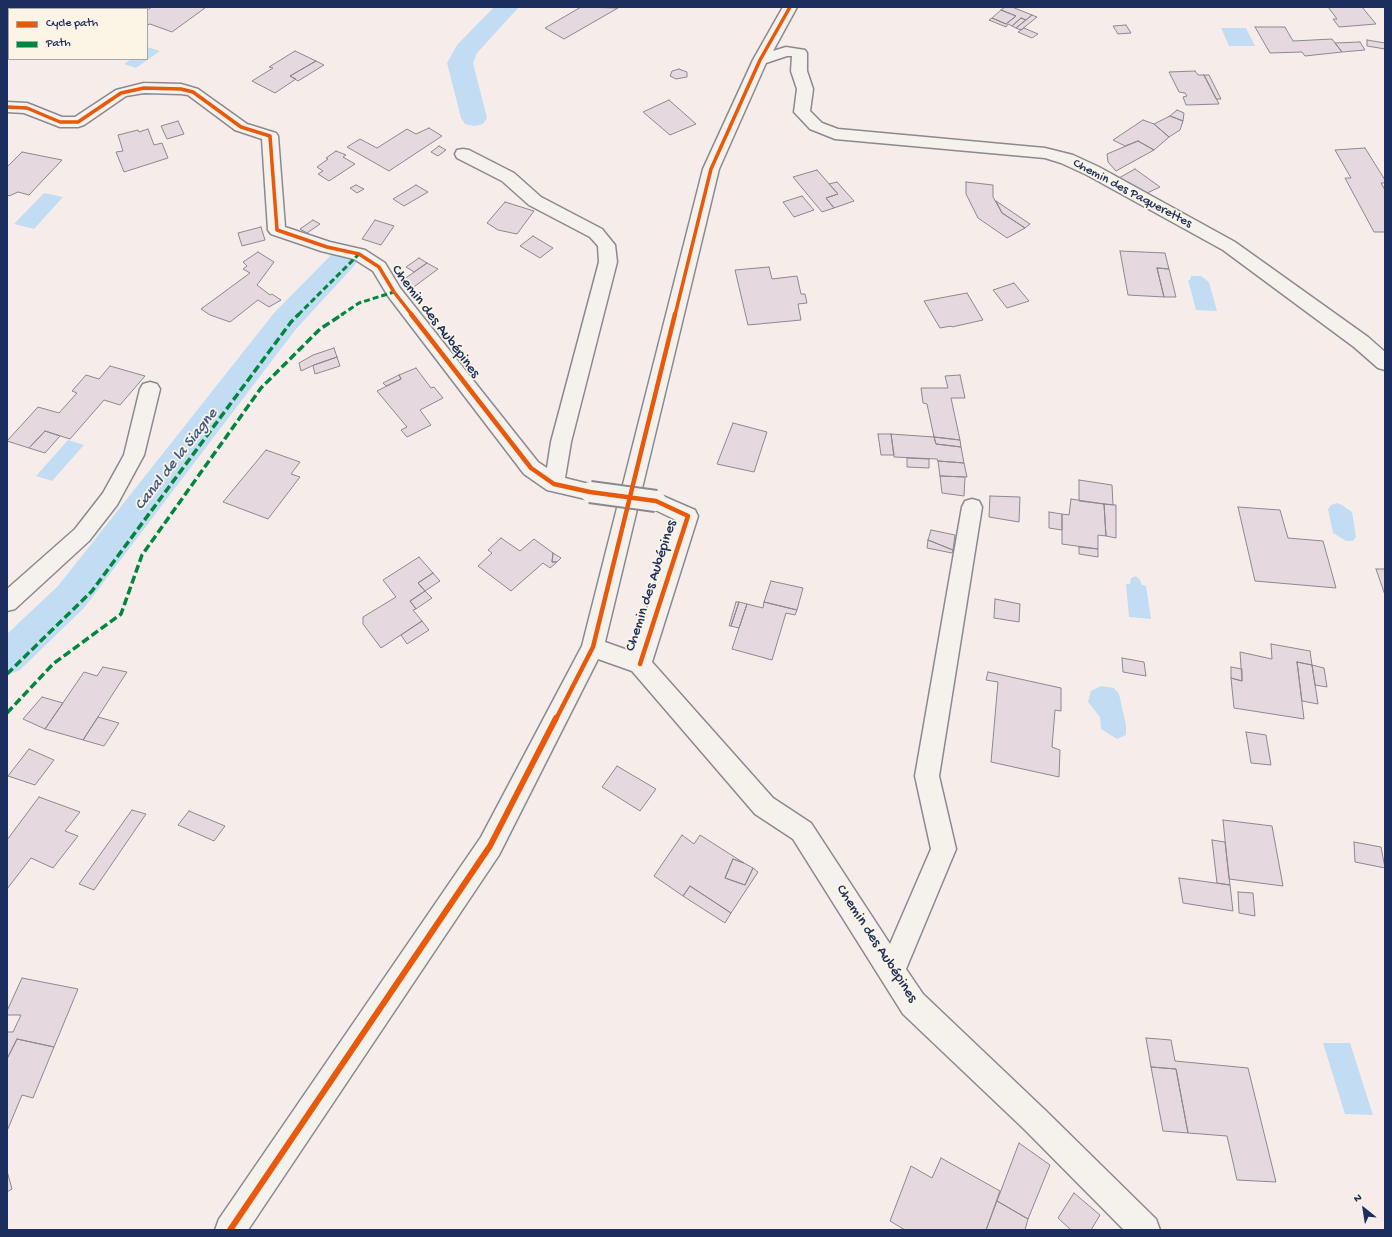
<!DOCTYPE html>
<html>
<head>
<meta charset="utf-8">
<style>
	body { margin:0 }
	#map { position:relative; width:1392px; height:1237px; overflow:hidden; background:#f6edea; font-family:"Gochi Hand",sans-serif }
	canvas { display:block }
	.frame { position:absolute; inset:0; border:8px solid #1b2f5e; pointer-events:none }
	.legend { position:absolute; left:8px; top:8px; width:140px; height:52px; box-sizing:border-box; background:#fcf5e5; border:1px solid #a2a6af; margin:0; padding:5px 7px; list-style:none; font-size:12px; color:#1b2f5e }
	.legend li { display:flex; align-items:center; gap:8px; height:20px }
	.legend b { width:20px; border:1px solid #a2a6af }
	.north { position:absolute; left:1344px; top:1189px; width:40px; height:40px; -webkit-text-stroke:3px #fcf5e5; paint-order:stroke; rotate:330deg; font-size:11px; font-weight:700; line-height:16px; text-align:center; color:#1b2f5e }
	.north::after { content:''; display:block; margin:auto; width:14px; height:18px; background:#1b2f5e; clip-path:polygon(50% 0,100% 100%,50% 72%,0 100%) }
</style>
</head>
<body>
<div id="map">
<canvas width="1392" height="1237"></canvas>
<div class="frame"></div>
<ul class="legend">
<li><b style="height:5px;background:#e8590c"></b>Cycle path</li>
<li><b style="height:5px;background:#00873e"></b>Path</li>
</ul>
<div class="north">N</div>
</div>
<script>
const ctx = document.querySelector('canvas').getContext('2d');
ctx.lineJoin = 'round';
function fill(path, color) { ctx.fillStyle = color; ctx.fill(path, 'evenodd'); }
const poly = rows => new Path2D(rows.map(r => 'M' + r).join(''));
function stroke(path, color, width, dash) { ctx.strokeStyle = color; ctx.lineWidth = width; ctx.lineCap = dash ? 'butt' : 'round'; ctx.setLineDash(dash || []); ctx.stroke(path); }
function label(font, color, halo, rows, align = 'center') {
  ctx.font = font + ' "Gochi Hand",sans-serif'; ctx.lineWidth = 3.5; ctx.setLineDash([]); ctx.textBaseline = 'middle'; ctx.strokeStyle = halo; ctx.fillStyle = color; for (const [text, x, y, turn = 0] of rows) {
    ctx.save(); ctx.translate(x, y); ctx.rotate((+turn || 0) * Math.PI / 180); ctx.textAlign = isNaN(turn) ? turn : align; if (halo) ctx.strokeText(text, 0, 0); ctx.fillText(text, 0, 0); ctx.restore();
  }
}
fill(poly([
	[1221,28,1246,28,1255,46,1229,46],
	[147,47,160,51,136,68,124,64,131,59,147,59],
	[44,193,63,197,34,229,14,224],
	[1191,276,1201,276,1209,282,1217,311,1196,310,1188,280,1190,280],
	[68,440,84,445,52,481,36,476],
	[1337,503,1342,505,1352,512,1356,537,1353,541,1346,541,1333,533,1328,509,1331,505],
	[1136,576,1140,580,1142,585,1146,586,1151,619,1129,617,1126,584,1130,584,1131,578],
	[1101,686,1114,688,1119,694,1126,725,1126,735,1117,739,1101,729,1100,717,1088,702,1091,691],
	[1323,1043,1350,1043,1373,1115,1345,1114]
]), '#c2ddf3');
fill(poly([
	[494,7,519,7,477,53,473,63,487,118,483,124,474,126,465,124,461,118,447,63,457,45,494,7],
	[343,250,353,253,358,260,353,267,296,329,84,608,20,670,7,675,7,634,58,586,274,313,333,253,343,250]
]), '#c2ddf3');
const building = poly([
	[152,7,201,7,205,8,172,32,150,24,147,25,147,10,152,7],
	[581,7,618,8,564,39,545,28,581,7],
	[1005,7,1012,7,1032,15,1026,20,1021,18,1012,26,1008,24,1006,27,989,20,992,18,1006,24,1016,16,1001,10,1005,7],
	[1328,7,1362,7,1376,24,1339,27,1333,19,1337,19,1328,7],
	[1001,10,1016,16,1006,24,992,18,1001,10],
	[1032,15,1037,17,1021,30,1016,28,1032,15],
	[1021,18,1026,20,1016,28,1012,26,1021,18],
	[1126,25,1131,33,1118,34,1113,26,1126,25],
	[1255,27,1285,27,1293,41,1332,39,1342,52,1305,56,1302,52,1270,53,1255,27],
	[1024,28,1038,34,1032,38,1018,32,1024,28],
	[1367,40,1385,43,1385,49,1367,46,1367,40],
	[1360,42,1365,50,1342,52,1335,43,1360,42],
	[295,51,316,61,290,76,296,79,275,93,252,81,273,68,269,67,295,51],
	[316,61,324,65,298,81,290,76,316,61],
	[679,69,687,72,687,77,676,79,670,76,672,71,679,69],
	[1195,71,1198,75,1204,75,1219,104,1186,105,1183,97,1187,96,1185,93,1179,92,1169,72,1195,71],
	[1204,75,1209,75,1221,99,1216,99,1204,75],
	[669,100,696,124,670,135,643,112,669,100],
	[1177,110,1184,113,1183,121,1170,116,1177,110],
	[1170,116,1183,121,1180,130,1169,137,1154,124,1170,116],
	[1143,120,1154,124,1169,137,1154,150,1138,141,1125,146,1113,140,1143,120],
	[178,121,184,134,167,139,161,126,178,121],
	[429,128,442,136,389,171,347,147,360,139,377,148,407,129,416,134,429,128],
	[148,129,154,145,162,143,168,158,124,172,116,152,123,151,118,135,138,130,139,132,148,129],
	[1138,141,1154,150,1116,171,1108,162,1107,154,1138,141],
	[439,146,446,150,438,156,431,152,439,146],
	[1365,148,1385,180,1385,183,1381,183,1385,190,1385,232,1374,232,1345,178,1351,178,1335,150,1365,148],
	[336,151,346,155,343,157,355,164,329,181,318,174,323,171,317,167,328,159,326,158,336,151],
	[22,152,62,160,29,195,18,192,9,196,7,194,7,167,22,152],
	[1135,169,1160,187,1145,194,1119,178,1135,169],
	[817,170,838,194,826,198,834,208,822,212,793,177,817,170],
	[837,182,854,201,834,208,826,198,838,194,829,184,837,182],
	[966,182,993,185,993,197,1002,213,1025,228,1007,238,978,218,966,194,966,182],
	[356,185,364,189,357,193,350,188,356,185],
	[416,185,428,192,404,206,393,199,416,185],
	[802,196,814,210,794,217,783,202,802,196],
	[996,201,1030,224,1025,228,1002,213,996,201],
	[505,202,534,211,517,234,498,230,487,223,505,202],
	[313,220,320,224,307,233,300,229,313,220],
	[375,220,394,226,381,245,362,239,375,220],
	[261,227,265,240,242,246,238,233,261,227],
	[533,236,553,248,540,258,520,246,533,236],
	[1120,251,1165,253,1169,269,1157,268,1164,297,1128,295,1120,251],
	[258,252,274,262,257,285,270,295,272,294,281,300,269,307,258,300,230,322,210,315,201,309,250,273,243,269,247,266,243,262,258,252],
	[419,258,427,263,414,272,406,267,419,258],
	[427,263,438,269,411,289,400,282,427,263],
	[769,267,772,279,797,276,801,294,805,294,807,303,798,304,801,320,748,325,735,270,769,267],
	[1157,268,1169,269,1176,297,1164,297,1157,268],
	[1014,283,1029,301,1007,308,993,290,1014,283],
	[967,293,983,320,952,327,951,326,940,328,924,301,967,293],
	[334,348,337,357,314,365,301,371,299,363,313,355,334,348],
	[337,357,340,366,315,374,313,366,314,365,337,357],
	[110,366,145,376,120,405,104,400,70,439,45,431,29,448,7,441,38,407,59,413,77,393,72,391,86,375,99,379,110,366],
	[416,368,431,388,434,387,443,398,420,410,431,425,407,437,401,430,407,427,377,391,401,379,399,375,416,368],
	[399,375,401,379,386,386,383,383,399,375],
	[960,375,965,398,951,398,960,440,934,437,927,404,923,403,921,388,948,388,945,376,960,375],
	[733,423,767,432,754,472,717,464,733,423],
	[45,431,60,436,45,453,29,448,45,431],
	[878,434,891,434,894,455,881,455,878,434],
	[891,434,934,437,936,444,961,447,964,463,938,461,937,459,894,457,891,434],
	[934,437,960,440,961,447,936,444,934,437],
	[266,450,300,462,291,474,300,477,268,519,223,502,266,450],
	[907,458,929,459,929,468,907,467,907,458],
	[938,461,964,463,967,477,940,476,938,461],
	[940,476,965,477,964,496,942,493,940,476],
	[1079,480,1112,485,1113,505,1079,501,1079,480],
	[990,496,1020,497,1019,522,989,517,990,496],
	[1071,499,1104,504,1106,536,1098,535,1098,549,1062,544,1062,514,1069,515,1071,499],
	[1104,504,1116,505,1116,538,1106,536,1104,504],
	[1238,507,1280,510,1288,538,1323,541,1336,588,1255,581,1238,507],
	[1049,512,1062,514,1062,530,1049,528,1049,512],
	[931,530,955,535,953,550,928,540,931,530],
	[501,538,520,551,534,539,553,553,552,562,557,562,550,568,543,563,511,591,478,566,492,553,488,550,501,538],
	[928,540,953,550,952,553,927,548,928,540],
	[1079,547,1098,549,1098,557,1079,554,1079,547],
	[553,553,561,558,557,562,552,562,553,553],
	[419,557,433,573,418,583,425,591,410,601,416,609,413,610,422,621,381,648,363,624,363,617,396,597,383,580,419,557],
	[1376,569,1385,569,1385,595,1376,569],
	[433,573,440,581,425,591,418,583,433,573],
	[771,581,803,588,797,610,764,602,771,581],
	[425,591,432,598,416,609,410,601,425,591],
	[995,599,1020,604,1019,622,994,618,995,599],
	[736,602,739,602,731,626,729,626,736,602],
	[739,602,747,604,739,628,731,626,739,602],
	[764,602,797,610,795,615,786,613,772,660,732,649,747,604,763,608,764,602],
	[422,621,429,630,407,644,401,635,422,621],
	[1271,644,1310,651,1312,665,1297,662,1304,719,1234,708,1231,678,1242,681,1240,652,1272,659,1271,644],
	[1122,658,1144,662,1146,676,1123,672,1122,658],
	[1297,662,1312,665,1318,704,1302,701,1297,662],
	[1312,665,1324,668,1327,687,1315,685,1312,665],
	[103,667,127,672,83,740,45,729,84,672,97,676,103,667],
	[1231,667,1242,669,1242,681,1231,678,1231,667],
	[988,672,1061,688,1061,711,1055,710,1052,747,1060,750,1059,777,991,762,998,682,986,680,988,672],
	[42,697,63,703,45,729,23,719,42,697],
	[98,717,119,723,104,746,83,740,98,717],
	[1246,732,1266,735,1271,765,1251,763,1246,732],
	[29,749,54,760,35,785,8,776,29,749],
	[617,766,656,789,640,811,602,787,617,766],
	[39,797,80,812,65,831,78,836,53,868,31,858,7,889,7,840,39,797],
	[132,810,146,814,94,890,79,884,132,810],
	[189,811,225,826,214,841,178,825,189,811],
	[1223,820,1272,826,1283,886,1229,879,1223,820],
	[682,835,694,844,700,835,744,863,733,859,725,878,745,885,753,868,758,872,731,913,690,886,683,896,654,876,682,835],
	[1212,840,1225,842,1230,885,1217,883,1212,840],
	[1354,842,1381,847,1385,868,1355,862,1354,842],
	[733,859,744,863,753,868,745,885,725,878,733,859],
	[1179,878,1230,885,1233,911,1183,903,1179,878],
	[690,886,731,913,725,923,683,896,690,886],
	[1238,892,1253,893,1255,916,1239,913,1238,892],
	[22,978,78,989,54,1047,17,1039,7,1059,7,1032,13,1032,21,1015,7,1015,7,1011,22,978],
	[1146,1038,1171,1040,1175,1061,1248,1068,1276,1182,1237,1180,1227,1136,1188,1133,1176,1069,1151,1067,1146,1038],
	[17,1039,54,1047,33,1098,22,1095,7,1131,7,1059,17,1039],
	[1151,1067,1176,1069,1188,1133,1163,1131,1151,1067],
	[1019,1143,1050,1165,1028,1219,997,1201,1019,1143],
	[941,1158,1000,1191,986,1230,905,1230,890,1221,911,1166,932,1178,941,1158],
	[7,1171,12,1189,7,1192,7,1171],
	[1074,1193,1100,1215,1091,1230,1071,1230,1058,1218,1074,1193],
	[997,1201,1028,1219,1025,1230,986,1230,997,1201]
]);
fill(building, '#e5d8df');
stroke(building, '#8a8991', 1);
const minor = poly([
	[783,7,797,7,773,51,786,47,805,50,807,53,807,71,813,89,810,111,822,123,838,129,1045,148,1073,155,1099,167,1235,242,1368,337,1385,352,1385,370,1378,368,1354,347,1223,250,1087,175,1061,163,1045,158,835,139,810,129,794,112,797,89,791,71,792,56,787,56,766,63,719,169,605,642,633,652,676,520,649,507,646,501,649,495,656,493,695,510,698,516,652,662,773,798,811,823,890,944,931,849,915,776,962,507,965,501,972,499,979,501,982,507,939,776,956,849,906,969,923,994,1044,1109,1156,1219,1160,1230,1124,1230,1024,1129,903,1014,793,839,755,814,632,671,598,659,499,855,248,1230,215,1230,219,1219,481,837,582,646,703,169,753,60,783,7],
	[144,83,181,84,198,89,247,124,276,133,278,136,285,227,330,242,365,250,385,263,400,288,538,462,547,468,551,442,599,262,598,246,590,237,529,205,502,181,457,158,455,154,457,150,463,149,469,150,514,173,541,197,602,229,615,245,617,262,571,442,565,478,597,486,600,492,597,498,590,500,547,490,524,474,388,296,373,271,354,259,321,251,271,234,268,230,262,139,235,130,188,95,181,94,144,93,126,96,84,125,78,127,60,127,24,113,7,112,7,102,27,103,62,117,75,117,116,90,144,83],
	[150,382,157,384,160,389,144,455,117,505,89,541,15,609,7,611,7,589,75,529,103,493,124,455,140,389,143,384,150,382]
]);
stroke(minor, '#8a8991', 3);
fill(minor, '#f5f1ec');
const minorBridge = poly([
	[590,492,656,501]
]);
stroke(minorBridge, '#8a8991', 24, []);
stroke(minorBridge, '#f5f1ec', 20);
stroke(poly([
	[298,315,359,254],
	[341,315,359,303,394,292]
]), '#00873e', 3, [6, 3]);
stroke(poly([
	[7,674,92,591,291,322,299,314],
	[7,713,53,664,121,614,142,555,261,388,320,329,343,314]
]), '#00873e', 3.5, [8, 3.5]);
stroke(poly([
	[7,107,27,108,60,122,78,122,121,93,144,88,181,89,193,92,241,127,270,136,277,230,327,247,359,254,379,267,394,292,412,315],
	[675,315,711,169,760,60,790,7]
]), '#e8590c', 3.5);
stroke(poly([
	[411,314,531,468,554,484,590,492,656,501,688,516,640,664],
	[556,719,593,647,675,314]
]), '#e8590c', 4.5);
stroke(poly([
	[230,1230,490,846,556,718]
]), '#e8590c', 6);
label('13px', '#1b2f5e', '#fcf5e5', [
	["Chemin des Paquerettes",1132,194,28]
]);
label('15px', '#1b2f5e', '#fcf5e5', [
	["Chemin des Aubépines",435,322,53],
	["Chemin des Aubépines",652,586,-72],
	["Chemin des Aubépines",876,944,57]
]);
label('italic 16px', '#3f5984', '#fcf5e5', [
	["Canal de la Siagne",177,460,-52]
]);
</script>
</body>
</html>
